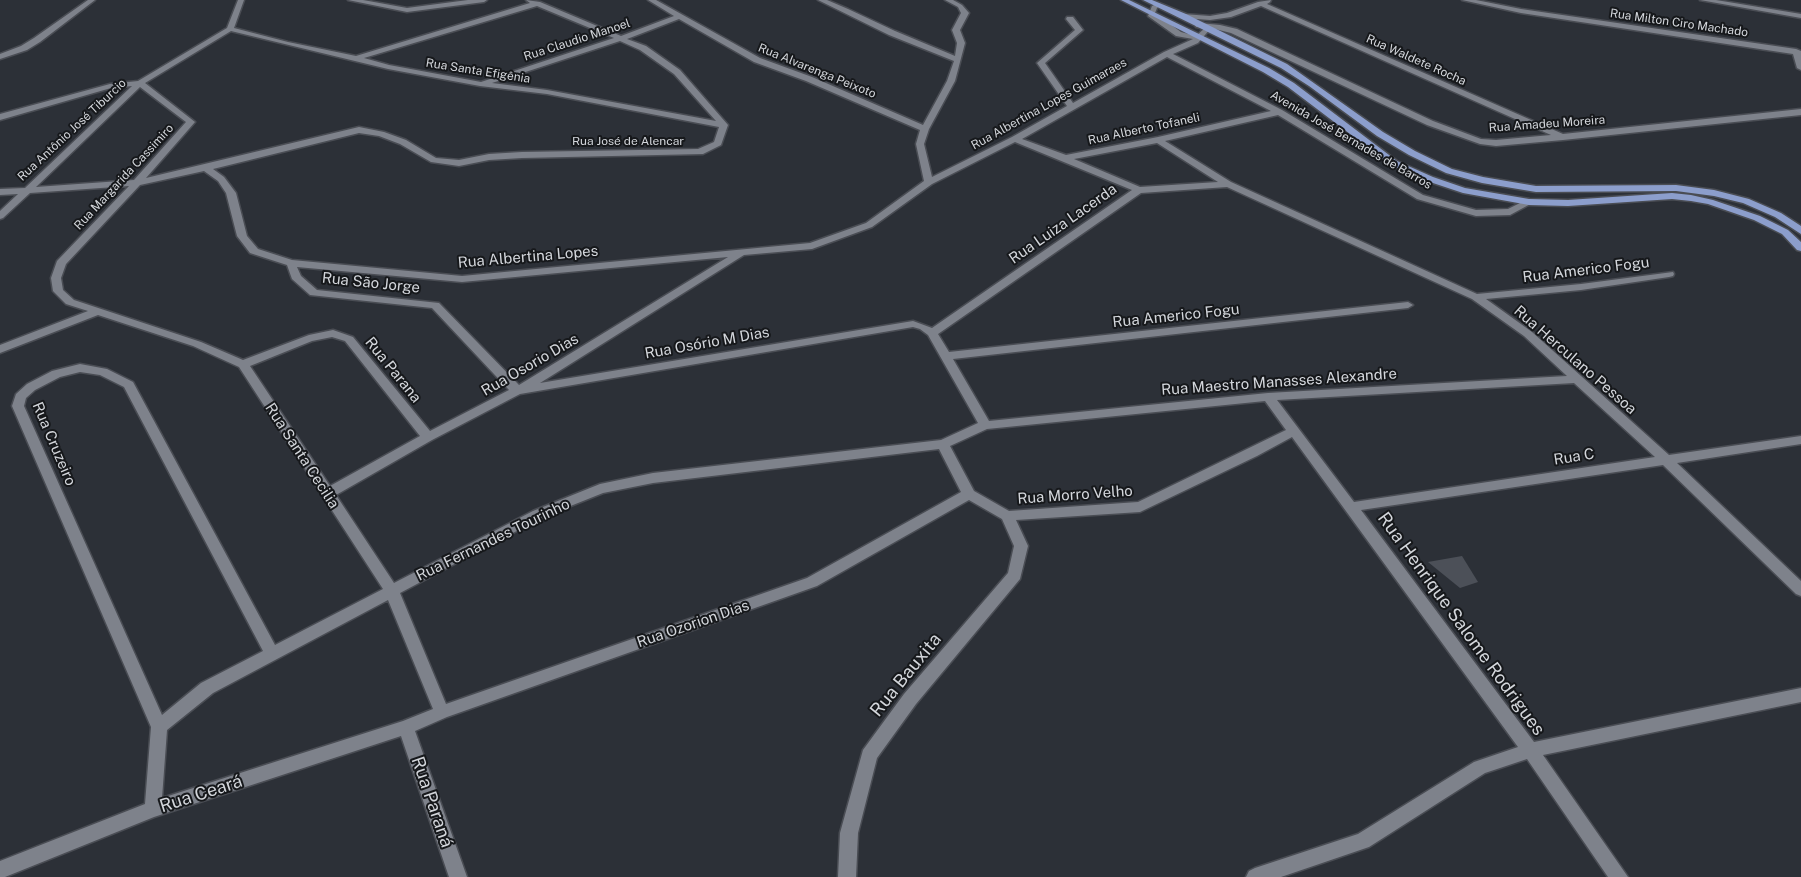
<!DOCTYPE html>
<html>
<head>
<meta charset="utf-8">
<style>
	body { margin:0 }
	canvas { display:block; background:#2c3037 }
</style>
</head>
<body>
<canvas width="1801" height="877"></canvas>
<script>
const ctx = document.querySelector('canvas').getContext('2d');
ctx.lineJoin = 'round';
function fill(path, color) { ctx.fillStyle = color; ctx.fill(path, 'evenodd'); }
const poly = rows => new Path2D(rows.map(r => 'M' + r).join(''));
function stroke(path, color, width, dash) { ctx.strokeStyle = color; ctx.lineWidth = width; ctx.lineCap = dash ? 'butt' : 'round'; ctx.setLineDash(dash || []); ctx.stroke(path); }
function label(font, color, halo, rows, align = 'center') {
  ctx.font = font + ' "Public Sans",sans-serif'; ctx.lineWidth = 4; ctx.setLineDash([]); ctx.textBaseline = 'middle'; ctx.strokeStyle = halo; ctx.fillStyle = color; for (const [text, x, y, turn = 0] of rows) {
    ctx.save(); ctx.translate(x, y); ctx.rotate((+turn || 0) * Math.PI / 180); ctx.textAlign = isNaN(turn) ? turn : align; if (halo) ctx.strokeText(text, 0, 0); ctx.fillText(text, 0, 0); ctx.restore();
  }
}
fill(poly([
	[1462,556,1478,582,1460,588,1428,562]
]), '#4c5058');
const minor = poly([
	[88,0,95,0,40,42,27,50,0,59,0,54,21,46,34,38,88,0],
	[238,0,244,0,234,28,288,42,356,56,530,3,526,0,540,2,621,36,674,16,648,0,656,0,760,58,812,77,923,125,947,81,954,61,889,35,818,0,827,0,848,9,895,31,955,56,957,43,952,30,961,13,958,7,945,0,953,0,962,5,969,13,960,30,965,43,955,81,929,129,924,144,932,177,1012,137,1067,106,1037,63,1075,30,1066,19,1067,17,1073,17,1083,30,1045,63,1073,103,1164,52,1193,39,1176,36,1148,16,1152,6,1158,3,1161,5,1157,8,1155,13,1181,32,1196,36,1205,28,1196,27,1195,25,1199,23,1220,25,1237,29,1433,121,1481,139,1496,140,1551,135,1261,6,1231,17,1210,20,1183,18,1179,16,1183,14,1210,16,1227,13,1258,2,1271,0,1270,2,1267,4,1563,134,1801,109,1801,115,1563,140,1496,146,1480,144,1427,125,1231,33,1211,28,1198,43,1173,54,1282,110,1423,195,1476,210,1508,209,1526,200,1529,199,1534,202,1510,215,1476,216,1417,199,1278,115,1165,141,1231,182,1477,294,1581,284,1673,272,1674,274,1673,276,1669,277,1581,290,1486,299,1532,332,1669,455,1801,436,1801,444,1677,463,1801,581,1801,596,1796,594,1663,465,1361,510,1534,742,1801,688,1801,702,1543,755,1628,877,1608,877,1527,759,1485,773,1369,847,1281,877,1246,877,1249,871,1255,868,1358,834,1474,762,1518,747,1292,437,1257,456,1140,512,1016,520,1028,546,1020,579,916,704,877,758,858,833,856,877,838,877,840,833,863,750,904,694,1008,573,1014,546,1002,519,969,500,817,586,447,717,415,731,467,877,449,877,401,736,154,817,5,877,0,877,0,861,145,804,151,727,12,406,16,394,27,384,52,371,80,364,107,369,133,382,275,645,383,589,239,367,193,346,98,315,0,353,0,345,88,311,66,304,53,291,51,278,57,261,129,186,30,193,3,218,0,219,0,211,18,194,0,195,0,189,25,188,132,86,111,88,0,120,0,114,110,84,138,81,227,28,238,0],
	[537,6,614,38,481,82,389,65,364,58,537,6],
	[679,19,754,62,806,81,920,130,916,144,924,181,866,223,810,243,462,276,292,260,258,249,247,236,236,193,224,177,213,169,359,133,379,136,400,144,431,162,459,166,489,160,522,158,703,154,721,145,728,125,680,70,646,46,627,39,679,19],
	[231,31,388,69,480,86,547,94,719,127,714,142,698,149,522,152,489,154,459,160,436,158,406,140,384,132,359,127,146,178,195,122,145,83,231,31],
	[620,41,640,50,674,74,716,121,547,90,492,83,620,41],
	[1167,57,1271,111,1158,137,1066,155,1022,139,1167,57],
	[140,87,186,122,134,180,36,187,140,87],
	[1015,142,1132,190,932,328,913,321,540,383,744,255,812,249,872,227,932,184,1015,142],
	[1157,143,1218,182,1140,187,1074,159,1157,143],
	[204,171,218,181,226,193,237,236,250,253,287,265,292,279,310,295,432,308,509,390,430,431,353,337,333,330,309,335,243,360,201,342,74,300,63,290,61,278,66,264,140,185,204,171],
	[1227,187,1472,299,1524,336,1567,376,1268,393,989,421,953,359,1408,308,1413,305,1408,302,949,352,938,334,1141,193,1227,187],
	[728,257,519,385,439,303,317,290,301,276,297,267,462,282,728,257],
	[913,327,920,329,928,335,978,423,941,440,653,473,600,484,533,511,394,583,336,495,432,440,520,394,913,327],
	[332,337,345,341,420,436,330,486,250,366,312,341,332,337],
	[80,372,100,375,124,387,263,651,201,683,162,715,24,406,26,398,35,390,60,377,80,372],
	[1574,383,1655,457,1354,502,1277,400,1574,383],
	[1265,401,1286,430,1138,502,1009,511,974,491,950,446,987,429,1265,401],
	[939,449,961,492,807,578,446,704,400,593,543,517,603,493,653,483,939,449],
	[388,600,433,709,403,721,162,798,167,730,213,693,388,600],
	[348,0,363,0,407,8,468,0,487,0,484,2,407,12,348,0],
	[1462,0,1476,0,1521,9,1796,49,1801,51,1801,70,1797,68,1793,54,1521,13,1462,0],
	[1700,0,1716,0,1801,14,1801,18,1700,0]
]);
const major = poly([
	[1121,0,1129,0,1269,68,1294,83,1397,161,1433,177,1465,188,1529,199,1568,200,1672,193,1691,195,1713,200,1760,216,1788,230,1801,242,1801,251,1797,250,1782,234,1754,220,1708,204,1691,201,1672,199,1568,206,1529,205,1463,193,1427,181,1391,165,1288,87,1263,72,1121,0],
	[1143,0,1152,0,1186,14,1287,64,1383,132,1415,151,1452,169,1483,177,1536,186,1676,185,1714,190,1749,199,1781,213,1801,226,1801,234,1775,217,1743,203,1714,196,1676,191,1536,192,1482,183,1446,173,1409,155,1377,136,1309,86,1281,68,1143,0]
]);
stroke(minor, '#4a4d54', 3);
stroke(major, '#4a4d54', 3);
fill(minor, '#7e828b');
fill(major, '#8c9ecc');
label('12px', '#d3d6db', '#16181b', [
	["Rua Milton Ciro Machado",1679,23,8],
	["Rua Claudio Manoel",577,40,-18],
	["Rua Waldete Rocha",1416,60,24],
	["Rua Santa Efigênia",478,71,9],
	["Rua Alvarenga Peixoto",817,71,22],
	["Rua Albertina Lopes Guimaraes",1049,104,-29],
	["Rua Amadeu Moreira",1547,124,-4],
	["Rua Alberto Tofaneli",1144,129,-12],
	["Rua Antônio José Tiburcio",72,130,-43],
	["Avenida José Bernades de Barros",1351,140,30],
	["Rua José de Alencar",628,141],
	["Rua Margarida Cassimiro",124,177,-47]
]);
label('15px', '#d3d6db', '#16181b', [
	["Rua Luiza Lacerda",1063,224,-35],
	["Rua Albertina Lopes",528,257,-5],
	["Rua Americo Fogu",1586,270,-7],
	["Rua São Jorge",371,283,6],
	["Rua Americo Fogu",1176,316,-6],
	["Rua Osório M Dias",707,343,-10],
	["Rua Herculano Pessoa",1575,360,41],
	["Rua Osorio Dias",530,365,-30],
	["Rua Parana",393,370,51],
	["Rua Maestro Manasses Alexandre",1279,382,-4],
	["Rua Cruzeiro",54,444,67],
	["Rua Santa Cecilia",302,456,57],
	["Rua C",1574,457,-9],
	["Rua Morro Velho",1075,495,-4],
	["Rua Fernandes Tourinho",493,540,-26],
	["Rua Ozorion Dias",693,624,-19]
]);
label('18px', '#d3d6db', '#16181b', [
	["Rua Henrique Salome Rodrigues",1461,624,54],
	["Rua Bauxita",906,675,-51],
	["Rua Ceará",201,794,-18],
	["Rua Paraná",432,802,71]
]);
</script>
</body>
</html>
